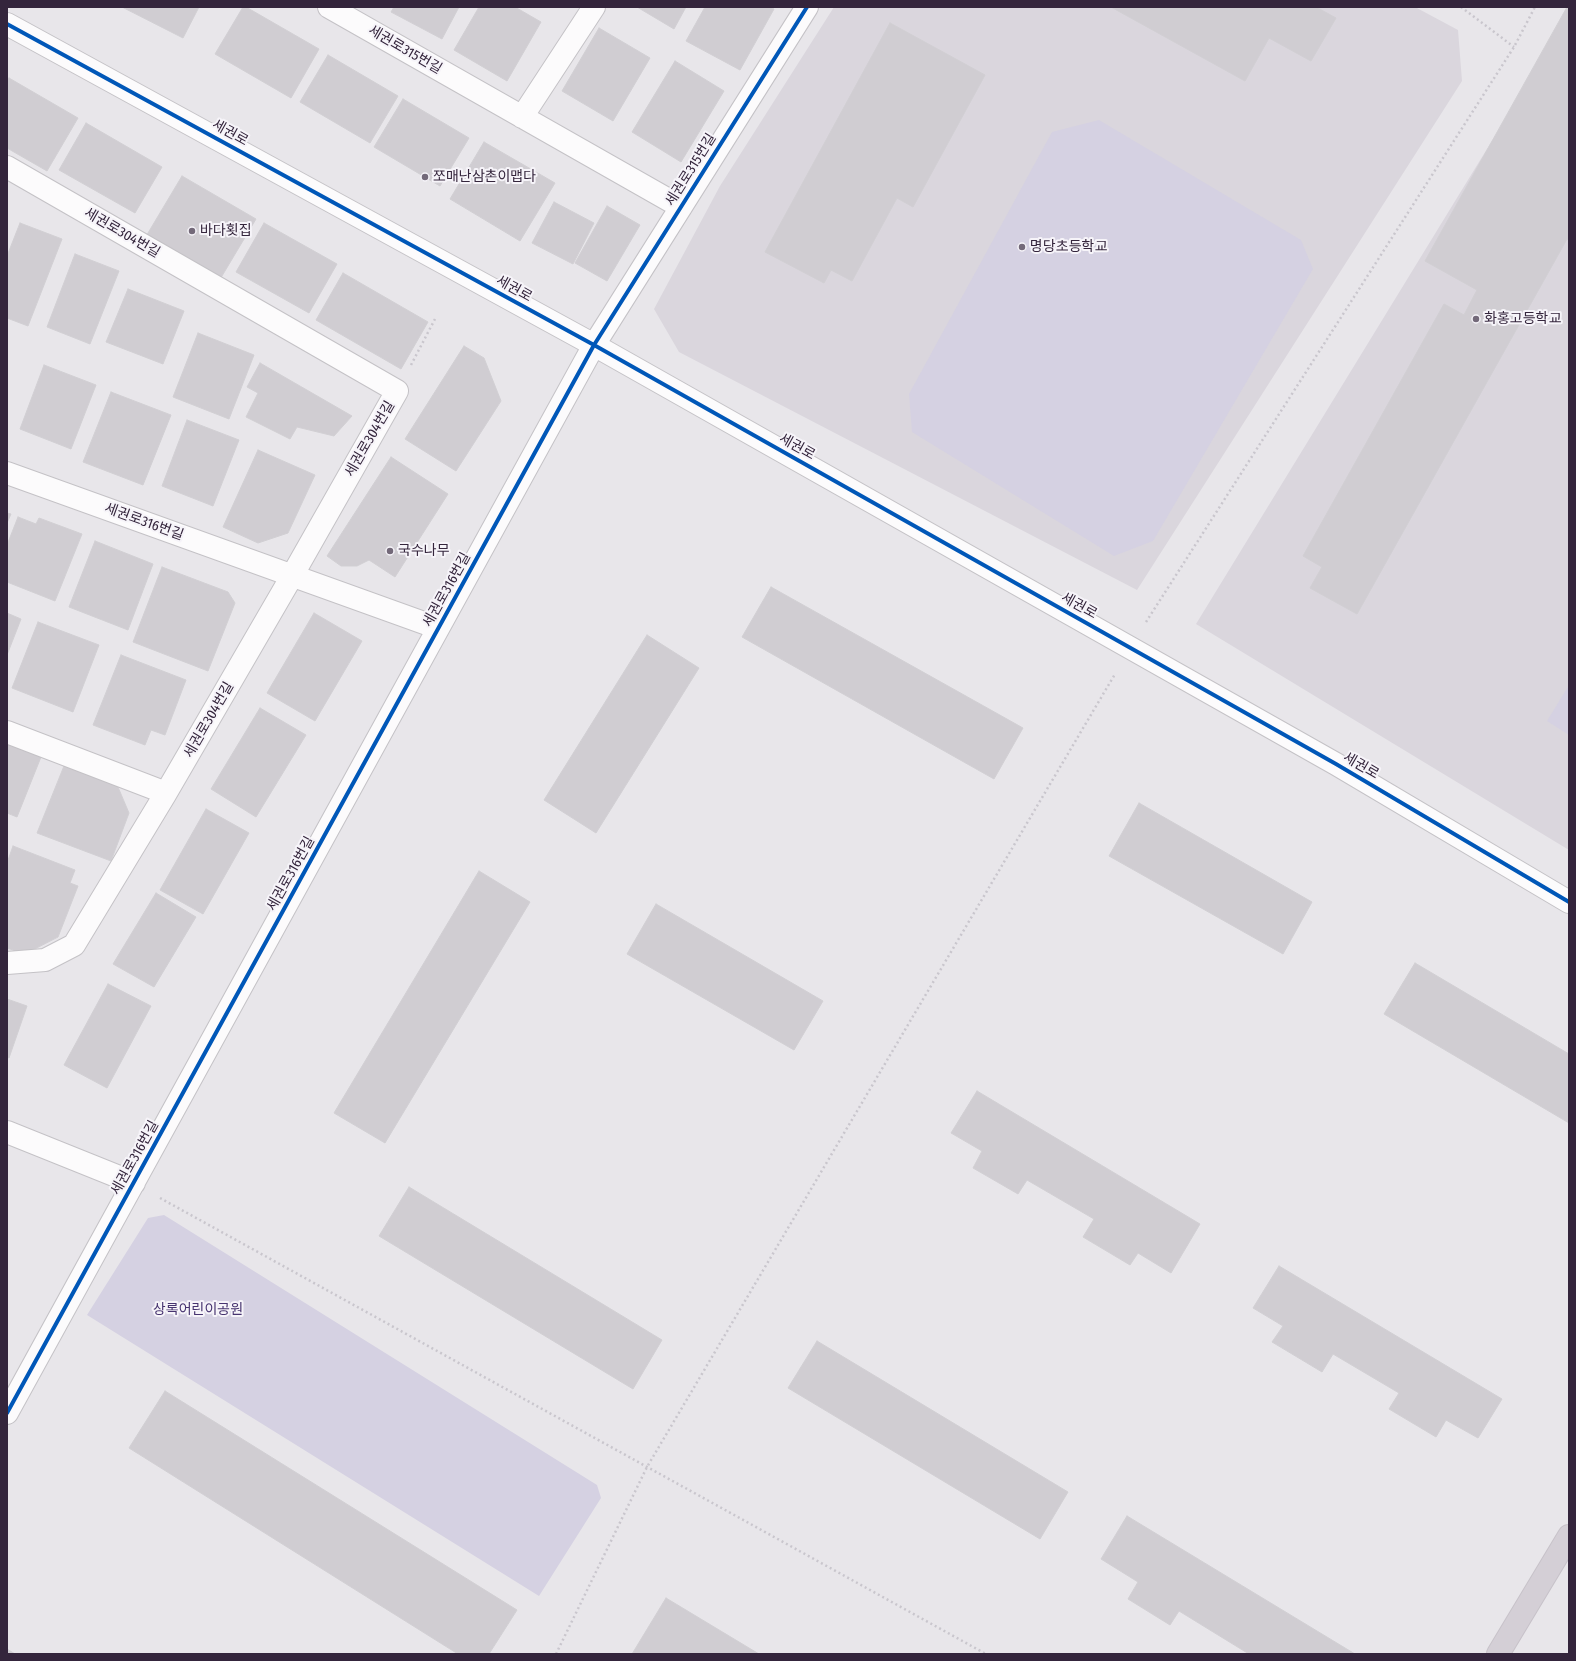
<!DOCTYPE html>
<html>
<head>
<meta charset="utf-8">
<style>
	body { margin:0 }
	#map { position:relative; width:1576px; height:1661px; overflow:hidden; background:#e8e6ea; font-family:"Fira Sans Condensed",sans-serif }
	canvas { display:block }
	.frame { position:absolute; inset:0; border:8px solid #34253c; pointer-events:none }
</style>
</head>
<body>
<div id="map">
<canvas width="1576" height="1661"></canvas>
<div class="frame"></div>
</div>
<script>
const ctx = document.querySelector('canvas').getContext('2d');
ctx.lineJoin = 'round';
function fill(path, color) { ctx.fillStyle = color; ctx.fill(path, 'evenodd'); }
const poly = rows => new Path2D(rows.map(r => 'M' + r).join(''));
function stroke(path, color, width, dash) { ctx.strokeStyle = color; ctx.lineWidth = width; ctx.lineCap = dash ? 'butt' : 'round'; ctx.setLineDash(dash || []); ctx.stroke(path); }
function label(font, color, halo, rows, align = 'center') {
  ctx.font = font + ' "Fira Sans Condensed","Noto Sans KR",sans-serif'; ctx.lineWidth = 4; ctx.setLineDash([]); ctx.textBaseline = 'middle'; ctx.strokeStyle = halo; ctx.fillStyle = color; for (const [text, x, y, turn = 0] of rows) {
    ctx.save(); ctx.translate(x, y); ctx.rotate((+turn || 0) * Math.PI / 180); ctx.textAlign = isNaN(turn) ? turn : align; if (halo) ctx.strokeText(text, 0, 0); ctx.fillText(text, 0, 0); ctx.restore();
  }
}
fill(poly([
	[834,7,1415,7,1458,30,1462,81,1137,590,679,352,654,309,720,186],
	[1569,15,1569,850,1196,624]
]), '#dad6dd');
fill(poly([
	[1099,120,1301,240,1313,269,1153,541,1114,556,912,432,909,394,1052,132],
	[1569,685,1569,735,1547,721],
	[164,1215,597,1485,601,1498,539,1596,87,1315,148,1218]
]), '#d5d1e2');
const building = poly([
	[122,7,199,7,183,38,122,7],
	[243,7,246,7,319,49,291,98,215,54,243,7],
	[394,7,459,7,442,39,391,12,394,7],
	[479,7,515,7,541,22,507,81,454,50,479,7],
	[637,7,686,7,674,29,637,7],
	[705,7,770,7,774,9,740,70,686,41,705,7],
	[1111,7,1316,7,1336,18,1311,61,1269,38,1245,81,1111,7],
	[1567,7,1569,7,1569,240,1567,239,1357,614,1310,588,1322,567,1303,556,1444,304,1464,315,1477,290,1425,261,1567,7],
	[890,23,985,75,913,207,897,198,852,281,831,270,824,283,765,252,890,23],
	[599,28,650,58,613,121,562,91,599,28],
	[328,55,398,96,370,143,300,102,328,55],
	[675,61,724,91,681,162,632,132,675,61],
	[9,78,78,118,47,171,7,148,7,81,9,78],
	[403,99,469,138,440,186,374,147,403,99],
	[86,123,162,167,135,213,59,170,86,123],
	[484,142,555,183,520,241,450,199,484,142],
	[182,176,256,219,219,281,145,238,182,176],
	[554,202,594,223,573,264,532,243,554,202],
	[607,206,640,225,607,281,575,263,607,206],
	[20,223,62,239,28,326,7,318,7,256,20,223],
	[264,223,337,264,309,313,236,272,264,223],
	[75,254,119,271,90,344,47,327,75,254],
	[343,273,428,322,401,369,316,320,343,273],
	[128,289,184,311,163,364,106,342,128,289],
	[198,333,254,355,229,419,173,397,198,333],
	[464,346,484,358,501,401,456,471,405,439,464,346],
	[260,363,352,416,334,436,297,427,290,439,246,417,258,393,247,387,260,363],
	[44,365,96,385,71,449,20,429,44,365],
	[111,392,171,415,143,485,83,462,111,392],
	[187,420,239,440,213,506,162,486,187,420],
	[258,450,315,475,288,533,258,543,223,527,258,450],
	[391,457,448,494,395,577,369,560,357,566,341,566,327,556,391,457],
	[7,513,11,514,7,523,7,513],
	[18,517,36,524,39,518,82,534,55,601,7,582,7,545,18,517],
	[95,541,153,564,128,630,69,607,95,541],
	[162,567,228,592,235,603,208,671,133,642,162,567],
	[771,587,1023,728,994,779,742,637,771,587],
	[7,613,21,619,7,655,7,613],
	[314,613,362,641,315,721,267,693,314,613],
	[38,622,99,645,73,712,12,688,38,622],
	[647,635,699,668,596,833,544,800,647,635],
	[121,655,186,680,165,735,151,730,145,745,93,725,121,655],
	[260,708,306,735,256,817,211,789,260,708],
	[7,744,41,757,17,817,7,813,7,744],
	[66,761,115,780,129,813,111,861,37,833,66,761],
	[1139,803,1312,902,1283,954,1109,856,1139,803],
	[206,809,249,833,203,914,160,890,206,809],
	[13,846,75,870,70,883,78,886,58,937,25,954,7,948,7,863,13,846],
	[479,871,530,902,385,1143,334,1113,479,871],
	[156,893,196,917,154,987,113,964,156,893],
	[656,904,823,1001,794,1050,627,954,656,904],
	[1415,963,1569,1054,1569,1123,1384,1014,1415,963],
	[108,984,151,1006,107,1088,64,1065,108,984],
	[7,999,27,1006,9,1058,7,1057,7,999],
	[977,1091,1200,1224,1171,1273,1138,1253,1130,1265,1083,1237,1094,1219,1027,1180,1018,1194,973,1168,982,1151,951,1133,977,1091],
	[409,1187,662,1340,633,1389,379,1236,409,1187],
	[1279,1266,1502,1399,1478,1438,1446,1420,1436,1437,1389,1409,1399,1393,1333,1354,1322,1372,1272,1342,1283,1326,1253,1308,1279,1266],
	[817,1341,1068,1492,1040,1539,788,1388,817,1341],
	[165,1391,517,1610,489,1654,458,1654,129,1448,165,1391],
	[1127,1516,1355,1654,1249,1654,1179,1611,1170,1625,1128,1599,1138,1582,1101,1559,1127,1516],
	[666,1598,759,1654,632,1654,666,1598],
	[7,1649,15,1654,7,1654,7,1649]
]);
fill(building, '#d0cdd2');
stroke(building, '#d1cfd3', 1);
const minor = poly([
	[329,7,681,207],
	[7,24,594,345,1336,764,1569,902],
	[522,117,594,7],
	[7,167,397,391,292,576,166,793,7,732],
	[7,473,438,628],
	[7,963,45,960,74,945,166,793],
	[7,1132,134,1183],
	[7,1413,594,345,807,7]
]);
const major = poly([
	[1498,1654,1569,1536]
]);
stroke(minor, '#c4c2c6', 24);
stroke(major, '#c7c2c9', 24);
stroke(poly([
	[1461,7,1514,47],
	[411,365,435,319],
	[1146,622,1514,47,1535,7],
	[160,1198,986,1654],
	[556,1654,647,1467,1115,674]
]), '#c9c6cd', 2.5, [2, 3]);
stroke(minor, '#fcfbfc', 22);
stroke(major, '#d4cfd6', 22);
stroke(poly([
	[7,24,594,345,1336,764,1569,902],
	[7,1413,594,345,807,7]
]), '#0057b8', 4);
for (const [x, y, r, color] of [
	[425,177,4,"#736979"],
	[192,231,4,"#736979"],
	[1022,247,4,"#736979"],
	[1476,319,4,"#736979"],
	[390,551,4,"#736979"]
]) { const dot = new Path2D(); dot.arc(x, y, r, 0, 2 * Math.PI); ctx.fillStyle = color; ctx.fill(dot); stroke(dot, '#f6f4f9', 1.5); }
label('14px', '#34253c', '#f6f4f9', [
	["세권로315번길",405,50,30],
	["세권로",230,133,29],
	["세권로315번길",691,170,-58],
	["세권로304번길",122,233,30],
	["세권로",514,289,29],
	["세권로304번길",370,439,-60],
	["세권로",797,447,29],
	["세권로316번길",144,522,20],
	["세권로316번길",447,590,-61],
	["세권로",1079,606,29],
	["세권로304번길",209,720,-60],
	["세권로",1361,766,30],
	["세권로316번길",291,874,-61],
	["세권로316번길",135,1158,-61]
]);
label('14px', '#34253c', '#f6f4f9', [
	["쪼매난삼촌이맵다",433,177],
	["바다횟집",200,231],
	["명당초등학교",1030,247],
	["화홍고등학교",1484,319],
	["국수나무",398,551]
], 'left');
label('14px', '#46336f', '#f6f4f9', [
	["상록어린이공원",198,1310]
]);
</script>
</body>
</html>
